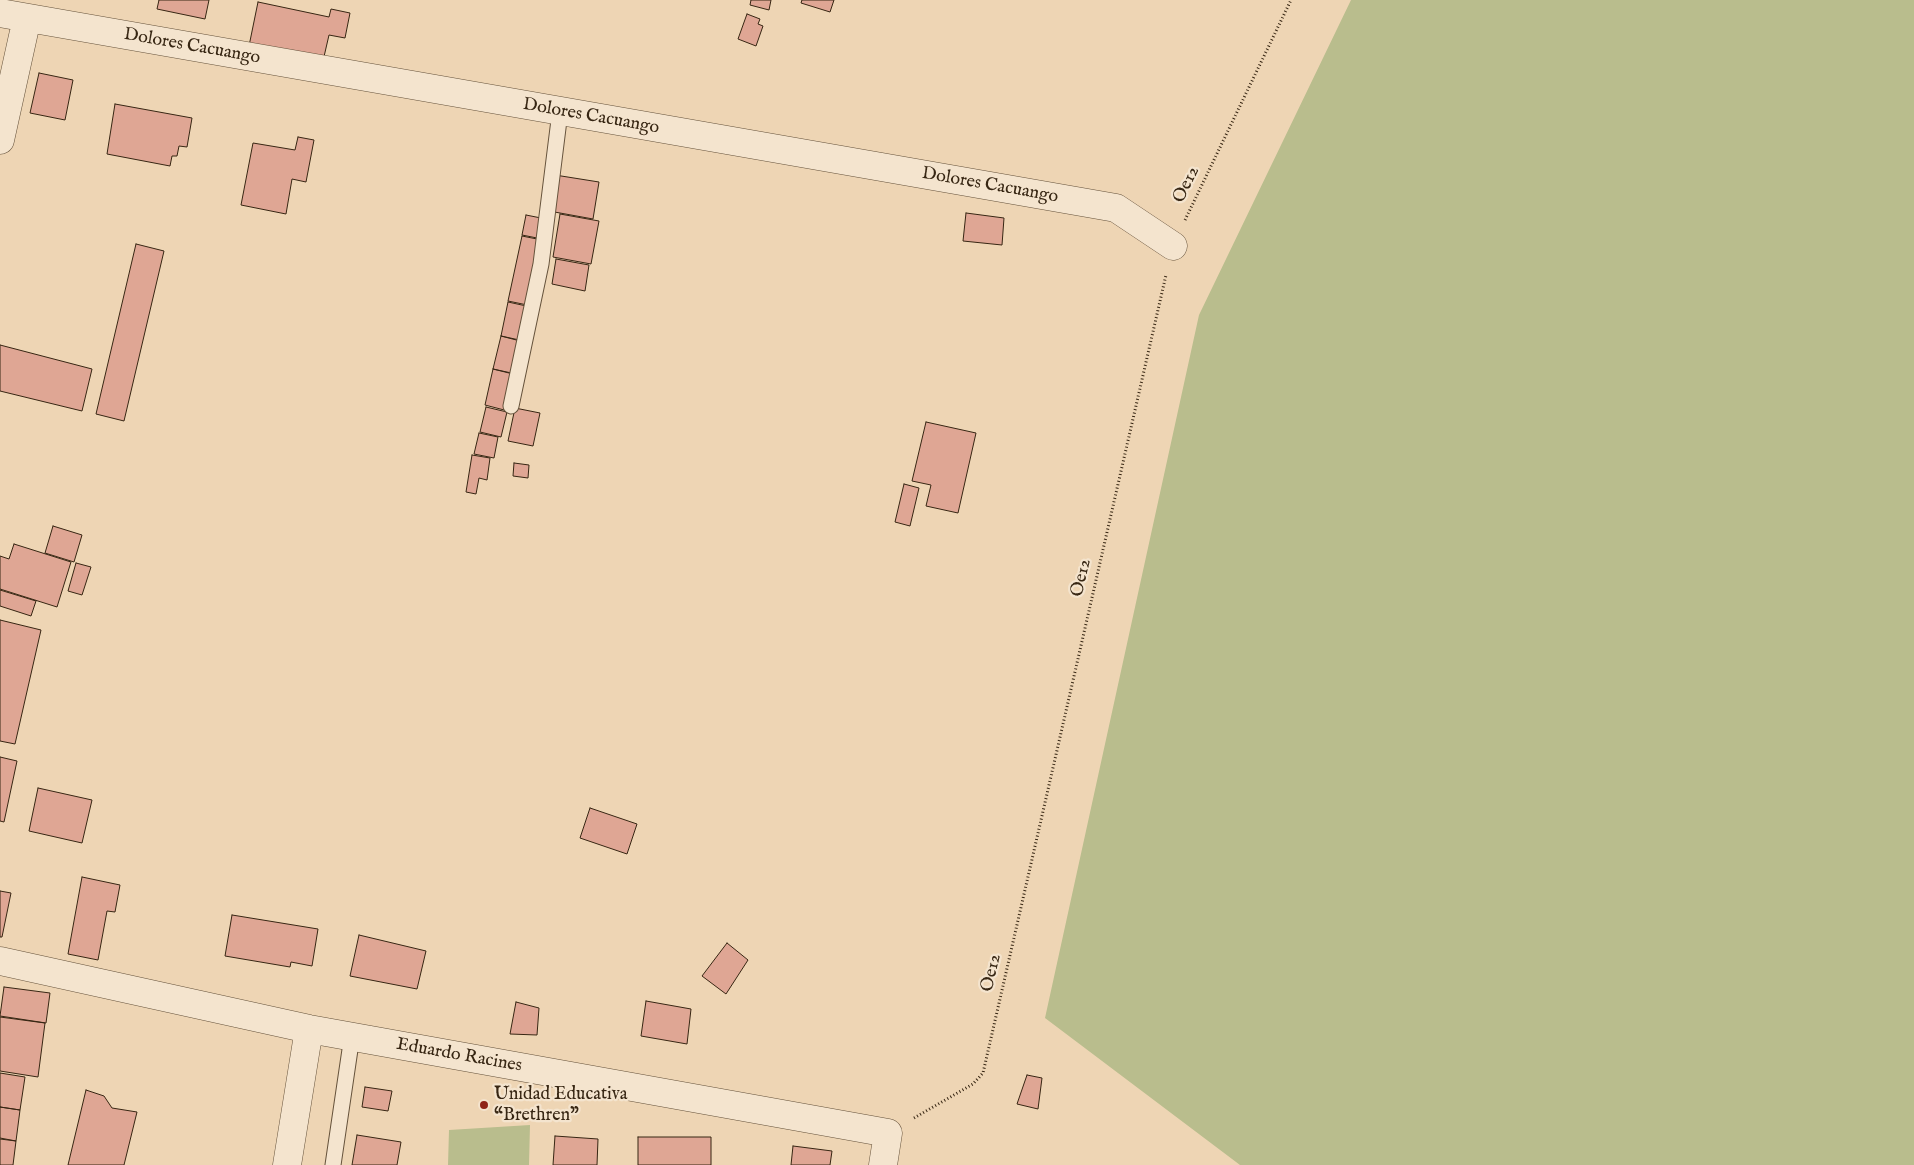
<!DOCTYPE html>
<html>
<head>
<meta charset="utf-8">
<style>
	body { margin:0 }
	canvas { display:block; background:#eed5b4 }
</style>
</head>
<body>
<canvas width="1914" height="1165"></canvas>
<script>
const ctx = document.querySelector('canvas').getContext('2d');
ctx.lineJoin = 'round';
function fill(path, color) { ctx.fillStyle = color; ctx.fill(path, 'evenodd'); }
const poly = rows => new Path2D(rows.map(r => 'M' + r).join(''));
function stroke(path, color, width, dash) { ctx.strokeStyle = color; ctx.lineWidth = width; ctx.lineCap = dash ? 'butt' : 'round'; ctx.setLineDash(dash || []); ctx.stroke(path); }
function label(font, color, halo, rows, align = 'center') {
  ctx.font = font + ' "IM FELL English",serif'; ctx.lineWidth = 4.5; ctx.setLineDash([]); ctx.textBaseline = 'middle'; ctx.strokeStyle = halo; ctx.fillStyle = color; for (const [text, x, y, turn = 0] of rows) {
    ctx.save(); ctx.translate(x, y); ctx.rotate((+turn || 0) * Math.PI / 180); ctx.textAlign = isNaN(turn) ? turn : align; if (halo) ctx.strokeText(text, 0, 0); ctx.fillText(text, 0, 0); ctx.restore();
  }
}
fill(poly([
	[1351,0,1914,0,1914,1165,1240,1165,1045,1018,1199,315],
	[530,1125,529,1165,448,1165,449,1130]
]), '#b9bd8d');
const building = poly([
	[159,0,209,0,205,19,157,9,159,0],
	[751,0,771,0,769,10,750,5,751,0],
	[802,0,834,0,830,12,801,3,802,0],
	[258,2,329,17,331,9,350,13,345,38,329,35,323,61,249,46,258,2],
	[747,14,760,19,758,24,763,26,756,46,738,39,747,14],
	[39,73,73,80,65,120,30,113,39,73],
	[115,104,192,118,187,147,179,146,177,156,172,156,170,166,107,154,115,104],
	[298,137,314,140,306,182,292,179,286,214,241,205,253,143,295,150,298,137],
	[555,175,599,182,593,219,549,211,555,175],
	[966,213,1004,218,1002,245,963,241,966,213],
	[560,214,599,221,591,264,553,257,560,214],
	[526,215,541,218,537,238,522,235,526,215],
	[522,236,542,240,532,306,508,301,522,236],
	[136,244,164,251,124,421,96,414,136,244],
	[556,259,589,265,585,291,552,284,556,259],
	[508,302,531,307,524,341,501,336,508,302],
	[501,336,524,342,516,374,493,369,501,336],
	[0,345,92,369,82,411,0,391,0,345],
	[493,369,517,375,508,411,485,405,493,369],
	[486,407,507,412,501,437,480,432,486,407],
	[515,408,540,413,533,446,508,441,515,408],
	[926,422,976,433,958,513,926,506,931,485,912,481,926,422],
	[479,433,498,437,494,458,474,454,479,433],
	[472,455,490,458,487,480,479,478,476,494,466,492,472,455],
	[514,463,529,465,528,478,513,476,514,463],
	[904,484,919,488,910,526,895,522,904,484],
	[53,526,82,535,74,562,45,553,53,526],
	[14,544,71,562,57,607,0,589,0,556,9,559,14,544],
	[76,563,91,567,82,595,68,591,76,563],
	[0,590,36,601,31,616,0,606,0,590],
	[0,620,41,630,15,744,0,741,0,620],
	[0,757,17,761,4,822,0,821,0,757],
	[38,788,92,800,82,843,29,831,38,788],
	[590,808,637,824,627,854,580,838,590,808],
	[82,877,120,885,115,912,107,911,98,960,68,954,82,877],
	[0,891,11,893,2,937,0,937,0,891],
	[232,915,318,929,312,966,291,962,290,967,225,956,232,915],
	[359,935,426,951,417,989,350,976,359,935],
	[727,943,748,960,726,994,702,976,727,943],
	[4,987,50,993,46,1023,0,1016,4,987],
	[646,1001,691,1009,687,1044,641,1036,646,1001],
	[516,1002,539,1008,537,1035,510,1034,516,1002],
	[0,1017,45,1023,38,1077,0,1071,0,1017],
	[0,1073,25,1077,20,1110,0,1107,0,1073],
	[1027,1075,1042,1078,1038,1109,1017,1104,1027,1075],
	[365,1087,392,1091,388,1111,362,1107,365,1087],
	[86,1090,104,1096,112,1108,137,1112,124,1165,68,1165,86,1090],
	[0,1107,20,1110,16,1141,0,1138,0,1107],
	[357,1135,401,1142,397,1165,352,1165,357,1135],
	[555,1136,598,1139,597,1165,553,1165,555,1136],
	[638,1137,711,1137,711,1165,638,1165,638,1137],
	[0,1139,16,1141,13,1165,0,1165,0,1139],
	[793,1146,832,1151,830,1165,791,1165,793,1146]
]);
fill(building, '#dfa694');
stroke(building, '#372613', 1);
const service = poly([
	[511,406,541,264,560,112],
	[333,1165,352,1036]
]);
const minor = poly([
	[0,13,1116,208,1173,246],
	[0,140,27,18],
	[0,961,309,1029,888,1133,883,1165],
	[287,1165,309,1029]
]);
stroke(service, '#65523b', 17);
stroke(minor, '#65523b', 29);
stroke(poly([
	[1185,220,1291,0],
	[914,1118,973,1084,983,1073,1166,275]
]), '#372613', 3, [1, 2.5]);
stroke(service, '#f4e4ce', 15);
stroke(minor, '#f4e4ce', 28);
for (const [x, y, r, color] of [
	[484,1105,5,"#8f2418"]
]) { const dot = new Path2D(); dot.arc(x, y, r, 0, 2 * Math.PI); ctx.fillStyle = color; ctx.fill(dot); stroke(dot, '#f4e4ce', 2); }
label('18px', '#372613', '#f4e4ce', [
	["Dolores Cacuango",192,47,10],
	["Dolores Cacuango",591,117,10],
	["Oe12",1187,185,-64],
	["Dolores Cacuango",990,186,10],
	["Oe12",1082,578,-77],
	["Oe12",992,973,-77],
	["Eduardo Racines",459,1056,10]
]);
label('18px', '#372613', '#f4e4ce', [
	["Unidad Educativa",494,1095],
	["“Brethren”",494,1116]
], 'left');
</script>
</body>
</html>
